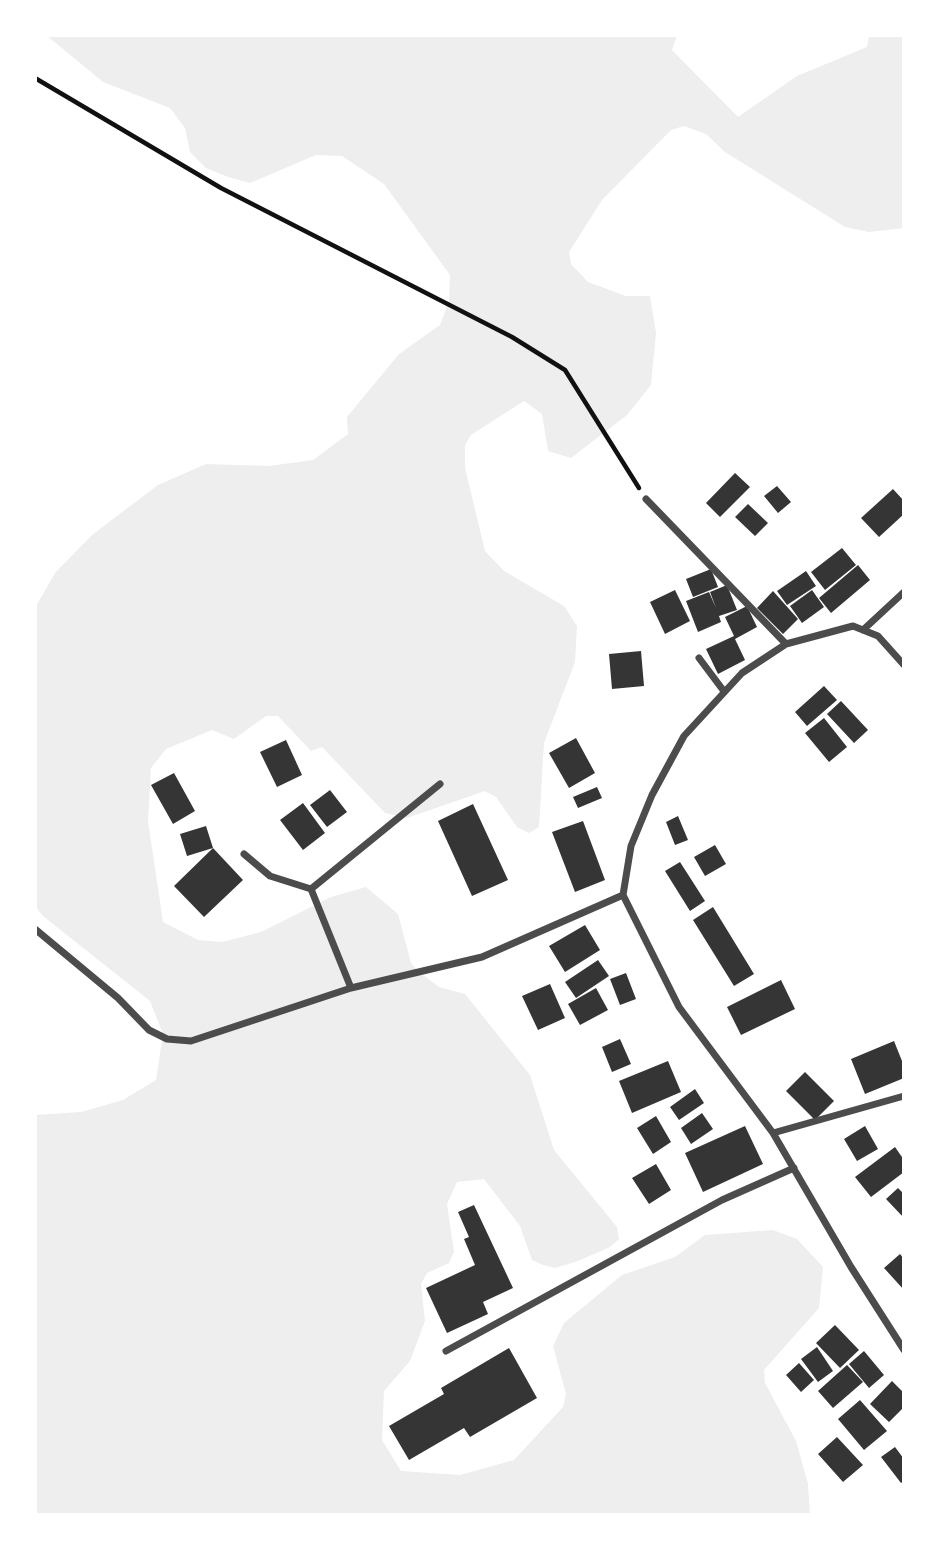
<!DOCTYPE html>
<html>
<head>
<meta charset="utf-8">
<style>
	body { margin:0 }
	#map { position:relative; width:939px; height:1550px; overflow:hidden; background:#fff; font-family:Georgia,serif }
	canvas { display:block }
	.frame { position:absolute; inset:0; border:37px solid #fff; pointer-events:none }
</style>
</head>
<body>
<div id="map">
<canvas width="939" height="1550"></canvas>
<div class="frame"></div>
</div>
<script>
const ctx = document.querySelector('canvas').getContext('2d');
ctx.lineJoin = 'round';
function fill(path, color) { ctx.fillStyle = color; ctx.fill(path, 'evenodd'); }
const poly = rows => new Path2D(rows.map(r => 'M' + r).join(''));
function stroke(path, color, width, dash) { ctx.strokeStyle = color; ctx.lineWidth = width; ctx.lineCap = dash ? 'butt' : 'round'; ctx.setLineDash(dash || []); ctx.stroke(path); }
fill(poly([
	[46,35,677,35,672,50,738,117,797,76,867,47,869,35,904,35,904,228,869,232,845,227,725,152,706,134,684,126,671,130,602,200,569,252,571,264,588,282,626,296,650,296,656,333,651,385,627,415,571,458,548,451,542,414,524,401,471,435,465,445,465,468,485,551,504,571,564,606,577,626,575,662,544,743,539,827,529,833,517,827,496,797,485,791,407,818,385,813,322,747,311,751,278,716,266,716,234,739,212,730,166,749,151,768,148,821,163,922,198,940,222,942,261,932,331,897,366,887,398,914,411,963,419,972,439,987,465,994,530,1075,554,1150,617,1227,619,1239,610,1247,578,1261,555,1268,543,1265,532,1260,520,1226,484,1179,457,1182,447,1204,454,1252,449,1263,427,1273,421,1284,425,1321,410,1361,384,1391,382,1440,401,1471,460,1475,514,1460,563,1407,566,1394,553,1346,564,1323,622,1275,675,1257,705,1235,773,1230,797,1239,823,1267,819,1308,764,1370,765,1383,796,1441,808,1484,810,1515,35,1515,35,1115,81,1112,123,1100,156,1080,163,1034,150,1001,43,916,35,906,35,608,55,573,92,535,158,485,206,464,269,466,313,460,348,434,347,417,399,354,440,325,449,301,450,275,384,184,342,156,316,155,250,183,228,177,206,168,190,152,185,128,170,108,103,82]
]), '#eee');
fill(poly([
	[735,473,750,487,720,517,706,503],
	[777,486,791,502,778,513,764,496],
	[893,489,904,501,904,514,879,537,861,518],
	[748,504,768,523,755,536,735,517],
	[842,548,856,565,825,590,811,572],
	[858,565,870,580,831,613,819,598],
	[711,569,718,587,693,597,686,579],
	[806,571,816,586,787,605,777,591],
	[727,585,737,610,719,616,721,622,698,632,686,601,709,592,716,608,710,592],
	[675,590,690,621,665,634,650,602],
	[812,590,824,607,802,623,790,606],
	[773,591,798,619,783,634,757,608],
	[747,606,757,627,735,639,745,660,718,674,706,649,734,636,725,617],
	[641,651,644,686,612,689,609,654],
	[824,686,837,700,807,726,795,712],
	[841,701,868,730,854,743,827,714],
	[824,718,847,747,829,762,805,733],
	[576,738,595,773,569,788,549,753],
	[286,740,302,775,277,787,260,752],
	[174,773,195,811,173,824,151,785],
	[597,787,602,798,578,808,573,797],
	[330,790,347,812,327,827,310,805],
	[303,803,325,833,303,850,280,820],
	[473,804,508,880,472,896,438,821],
	[678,816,688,840,675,845,666,822],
	[583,821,605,880,575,892,552,832],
	[206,826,213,848,187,856,180,834],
	[715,845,726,864,705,876,694,857],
	[213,848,243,880,204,917,174,886],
	[680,862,705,901,690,911,665,871],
	[713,907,754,974,734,986,693,920],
	[585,925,600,950,565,972,549,946],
	[598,960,609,976,576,998,565,982],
	[626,973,636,999,620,1005,610,979],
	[781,980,795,1009,741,1035,727,1007],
	[550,984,565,1018,538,1030,522,996],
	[596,988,608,1010,580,1025,568,1004],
	[620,1039,631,1064,612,1072,602,1047],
	[894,1041,904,1066,904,1078,865,1094,851,1059],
	[668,1061,681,1092,632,1113,619,1081],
	[805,1072,834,1101,815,1120,786,1091],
	[695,1089,704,1103,679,1120,670,1107],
	[702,1113,713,1129,691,1144,681,1128],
	[656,1116,671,1142,653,1154,637,1128],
	[745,1126,763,1164,703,1192,685,1153],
	[865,1126,878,1149,857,1161,844,1139],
	[895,1147,904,1160,904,1172,871,1197,855,1177],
	[656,1164,671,1190,649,1204,632,1178],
	[898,1188,904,1194,904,1218,886,1199],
	[474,1205,513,1288,483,1302,488,1314,447,1333,426,1288,475,1265,464,1239,469,1237,458,1212],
	[900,1254,904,1259,904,1290,884,1268],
	[835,1325,859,1350,840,1368,816,1343],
	[817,1347,833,1371,818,1382,801,1359],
	[509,1348,537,1398,470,1437,464,1428,409,1460,389,1426,444,1394,441,1388],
	[864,1351,884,1375,869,1388,849,1364],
	[799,1363,814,1380,801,1392,786,1375],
	[847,1365,863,1382,833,1408,818,1391],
	[892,1381,904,1393,904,1407,889,1422,870,1404],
	[860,1400,887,1431,864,1450,838,1419],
	[837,1437,863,1465,843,1482,818,1454],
	[895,1447,904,1459,904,1481,901,1483,881,1457]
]), '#353535');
stroke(poly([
	[35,78,221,188,512,337,565,370,639,488]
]), '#111', 4.5);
stroke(poly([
	[646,499,786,644],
	[863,630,904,592],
	[699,658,723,690],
	[244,854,270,876,311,889],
	[623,895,679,1007,773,1133,851,1267,904,1350],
	[623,895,631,846,652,795,684,736,742,673,786,644,853,626,878,636,904,665],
	[35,929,118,998,149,1030,167,1039,191,1041,351,988,482,957,623,895],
	[351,988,311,889,440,784],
	[773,1133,904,1096],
	[446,1351,722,1200,794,1168]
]), '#4c4c4c', 7);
</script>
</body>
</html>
